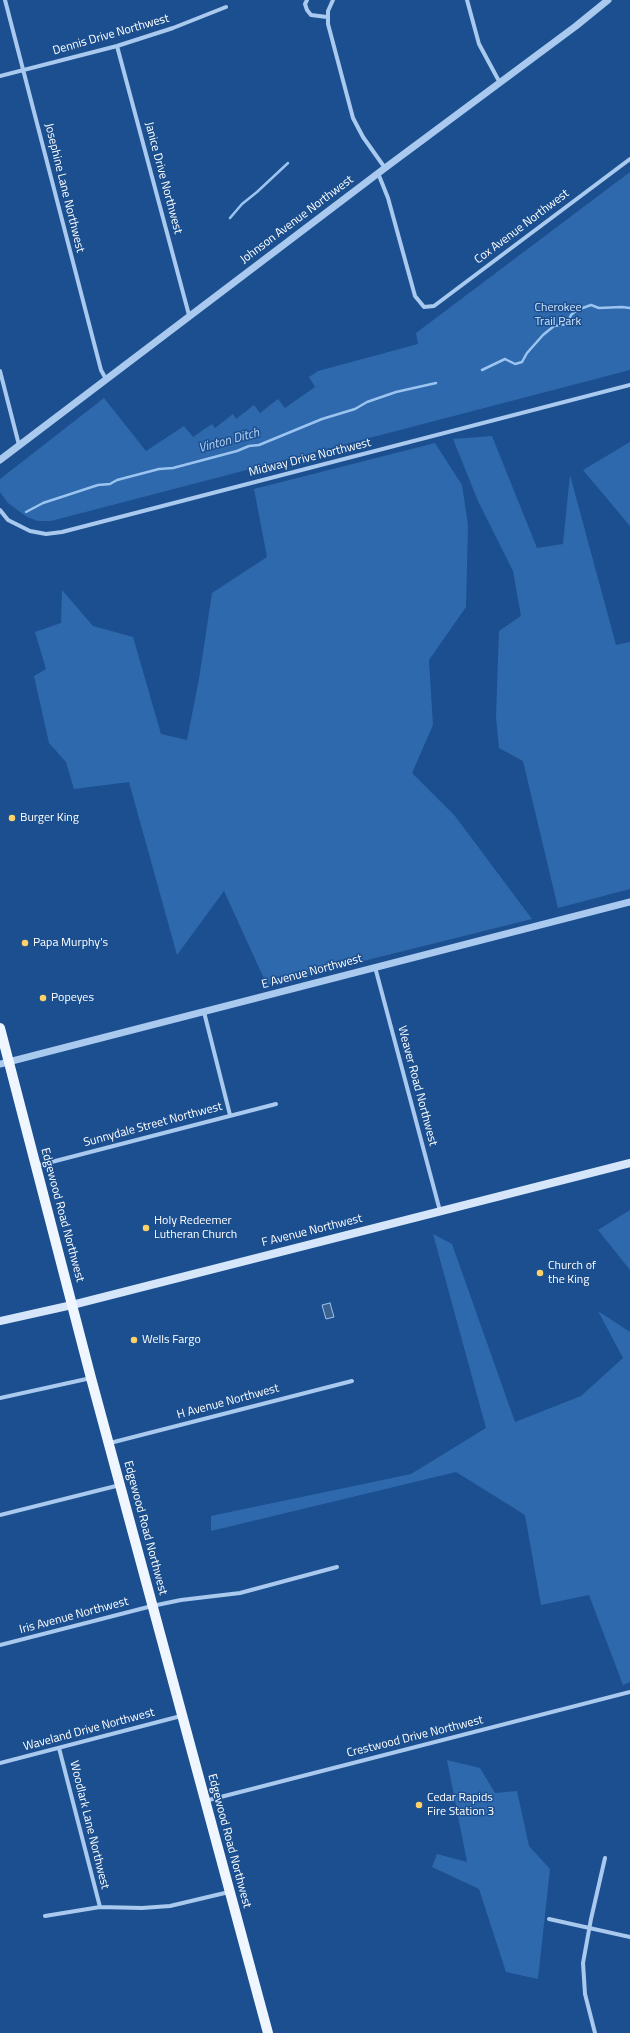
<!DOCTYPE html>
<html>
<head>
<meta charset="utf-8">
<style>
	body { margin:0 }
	canvas { display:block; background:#1b4f8f }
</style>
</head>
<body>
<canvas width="630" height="2033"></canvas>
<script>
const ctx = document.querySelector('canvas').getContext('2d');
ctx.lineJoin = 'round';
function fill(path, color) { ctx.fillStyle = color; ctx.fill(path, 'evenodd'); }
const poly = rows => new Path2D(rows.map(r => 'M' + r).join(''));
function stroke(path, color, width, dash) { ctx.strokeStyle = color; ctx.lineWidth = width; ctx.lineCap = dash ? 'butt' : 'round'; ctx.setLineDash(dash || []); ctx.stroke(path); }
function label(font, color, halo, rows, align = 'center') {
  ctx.font = font + ' "Titillium Web",sans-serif'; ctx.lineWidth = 3; ctx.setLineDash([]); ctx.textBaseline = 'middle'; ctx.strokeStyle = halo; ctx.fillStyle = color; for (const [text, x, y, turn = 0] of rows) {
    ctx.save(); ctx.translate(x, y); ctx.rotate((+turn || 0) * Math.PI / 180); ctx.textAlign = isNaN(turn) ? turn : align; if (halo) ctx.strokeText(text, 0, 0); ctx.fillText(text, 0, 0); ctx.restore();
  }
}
fill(poly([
	[630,172,630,370,51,521,38,521,27,517,8,503,0,492,0,479,104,398,146,451,184,426,193,437,212,424,215,428,233,414,236,419,254,405,260,413,278,399,285,408,315,387,309,377,318,371,418,344,416,333],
	[492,436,537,548,563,544,570,475,616,645,630,642,630,889,558,908,523,761,499,748,496,717,499,631,521,616,513,571,478,501,453,439],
	[630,442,630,526,583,470],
	[435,443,462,485,468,525,466,607,429,660,433,725,412,773,455,816,532,919,267,985,224,891,177,955,129,782,74,789,66,762,49,743,34,676,46,669,35,632,61,623,62,590,93,626,133,637,161,734,187,740,199,679,212,593,267,557,254,489],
	[630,1210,630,1270,598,1230],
	[433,1234,452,1244,515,1422,581,1396,623,1358,598,1311,630,1332,630,1682,623,1685,589,1595,541,1605,525,1515,456,1472,211,1531,211,1516,411,1474,486,1428],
	[447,1760,480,1768,495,1793,517,1791,529,1846,550,1869,538,1979,506,1972,479,1889,432,1867,437,1854,467,1862]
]), '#2e69ad');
const water = poly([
	[330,1303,334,1317,326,1319,322,1305,330,1303]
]);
fill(water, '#3c6290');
stroke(water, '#9cc4f0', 1);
stroke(poly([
	[230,218,242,204,257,192,288,163],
	[482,370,505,359,515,364,522,362,527,353,543,335,554,326,567,324,571,315,577,310,591,305,599,308,622,307,630,308],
	[26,512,43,503,98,485,110,484,117,480,159,469,173,468,237,451,249,446,259,445,322,419,355,409,367,402,396,392,436,383]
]), '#9cc4f0', 2.5);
stroke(poly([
	[5,0,101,370,106,379],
	[307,0,305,4,307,10,311,15,327,17],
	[333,0,328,11,328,24,353,118,363,137,385,168],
	[467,0,479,44,500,83],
	[117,46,189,315],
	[0,76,117,46,173,28,226,7],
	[378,173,388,198,415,296,424,307,434,306,630,159],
	[0,371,19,445],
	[0,510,8,520,30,531,46,534,62,532,630,385],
	[375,967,440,1211],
	[204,1012,230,1115],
	[36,1166,276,1104],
	[0,1398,91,1378],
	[110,1443,352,1381],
	[0,1515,120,1485],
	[0,1645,152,1606,181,1600,240,1593,337,1567],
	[59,1748,100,1907],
	[0,1763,181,1716],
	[205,1801,630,1692],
	[45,1916,100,1907,142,1908,170,1906,229,1892],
	[549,1919,630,1937],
	[595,2033,585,1994,583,1963,591,1919,605,1858]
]), '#a9c9ee', 4);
stroke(poly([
	[0,460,385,168,576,26,608,0],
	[0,1064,630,902]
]), '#a9c9ee', 7);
stroke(poly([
	[0,1321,72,1305,630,1163]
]), '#d6e6fa', 8);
stroke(poly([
	[0,1028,91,1378,268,2033]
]), '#f0f6ff', 10);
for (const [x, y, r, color] of [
	[12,818,4,"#ffd166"],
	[25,943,4,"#ffd166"],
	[43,998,4,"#ffd166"],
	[146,1228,4,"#ffd166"],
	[540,1273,4,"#ffd166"],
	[134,1340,4,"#ffd166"],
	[419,1805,4,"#ffd166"]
]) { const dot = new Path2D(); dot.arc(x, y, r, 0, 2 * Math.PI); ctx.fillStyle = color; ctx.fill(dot); stroke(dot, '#1b4f8f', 1.5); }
label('12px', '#fff', '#1b4f8f', [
	["Dennis Drive Northwest",111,35,-16],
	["Janice Drive Northwest",163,178,75],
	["Josephine Lane Northwest",64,188,76],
	["Johnson Avenue Northwest",297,220,-37],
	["Cox Avenue Northwest",522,227,-37],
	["Midway Drive Northwest",310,458,-14],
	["E Avenue Northwest",312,972,-15],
	["Weaver Road Northwest",417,1086,75],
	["Sunnydale Street Northwest",153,1125,-15],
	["Edgewood Road Northwest",62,1215,75],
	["F Avenue Northwest",312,1231,-14],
	["H Avenue Northwest",228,1402,-15],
	["Edgewood Road Northwest",145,1528,75],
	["Iris Avenue Northwest",74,1616,-15],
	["Waveland Drive Northwest",89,1730,-15],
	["Crestwood Drive Northwest",415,1737,-14],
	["Woodlark Lane Northwest",89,1825,76],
	["Edgewood Road Northwest",229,1841,75]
]);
label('12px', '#cfe3fa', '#1b4f8f', [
	["Cherokee",558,308],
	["Trail Park",558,322]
]);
label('12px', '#fff', '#1b4f8f', [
	["Burger King",20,818],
	["Papa Murphy's",33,943],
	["Popeyes",51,998],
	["Holy Redeemer",154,1221],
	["Lutheran Church",154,1235],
	["Church of",548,1266],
	["the King",548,1280],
	["Wells Fargo",142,1340],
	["Cedar Rapids",427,1798],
	["Fire Station 3",427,1812]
], 'left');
label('italic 13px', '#b5d3f5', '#1b4f8f', [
	["Vinton Ditch",229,441,-15]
]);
</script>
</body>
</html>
